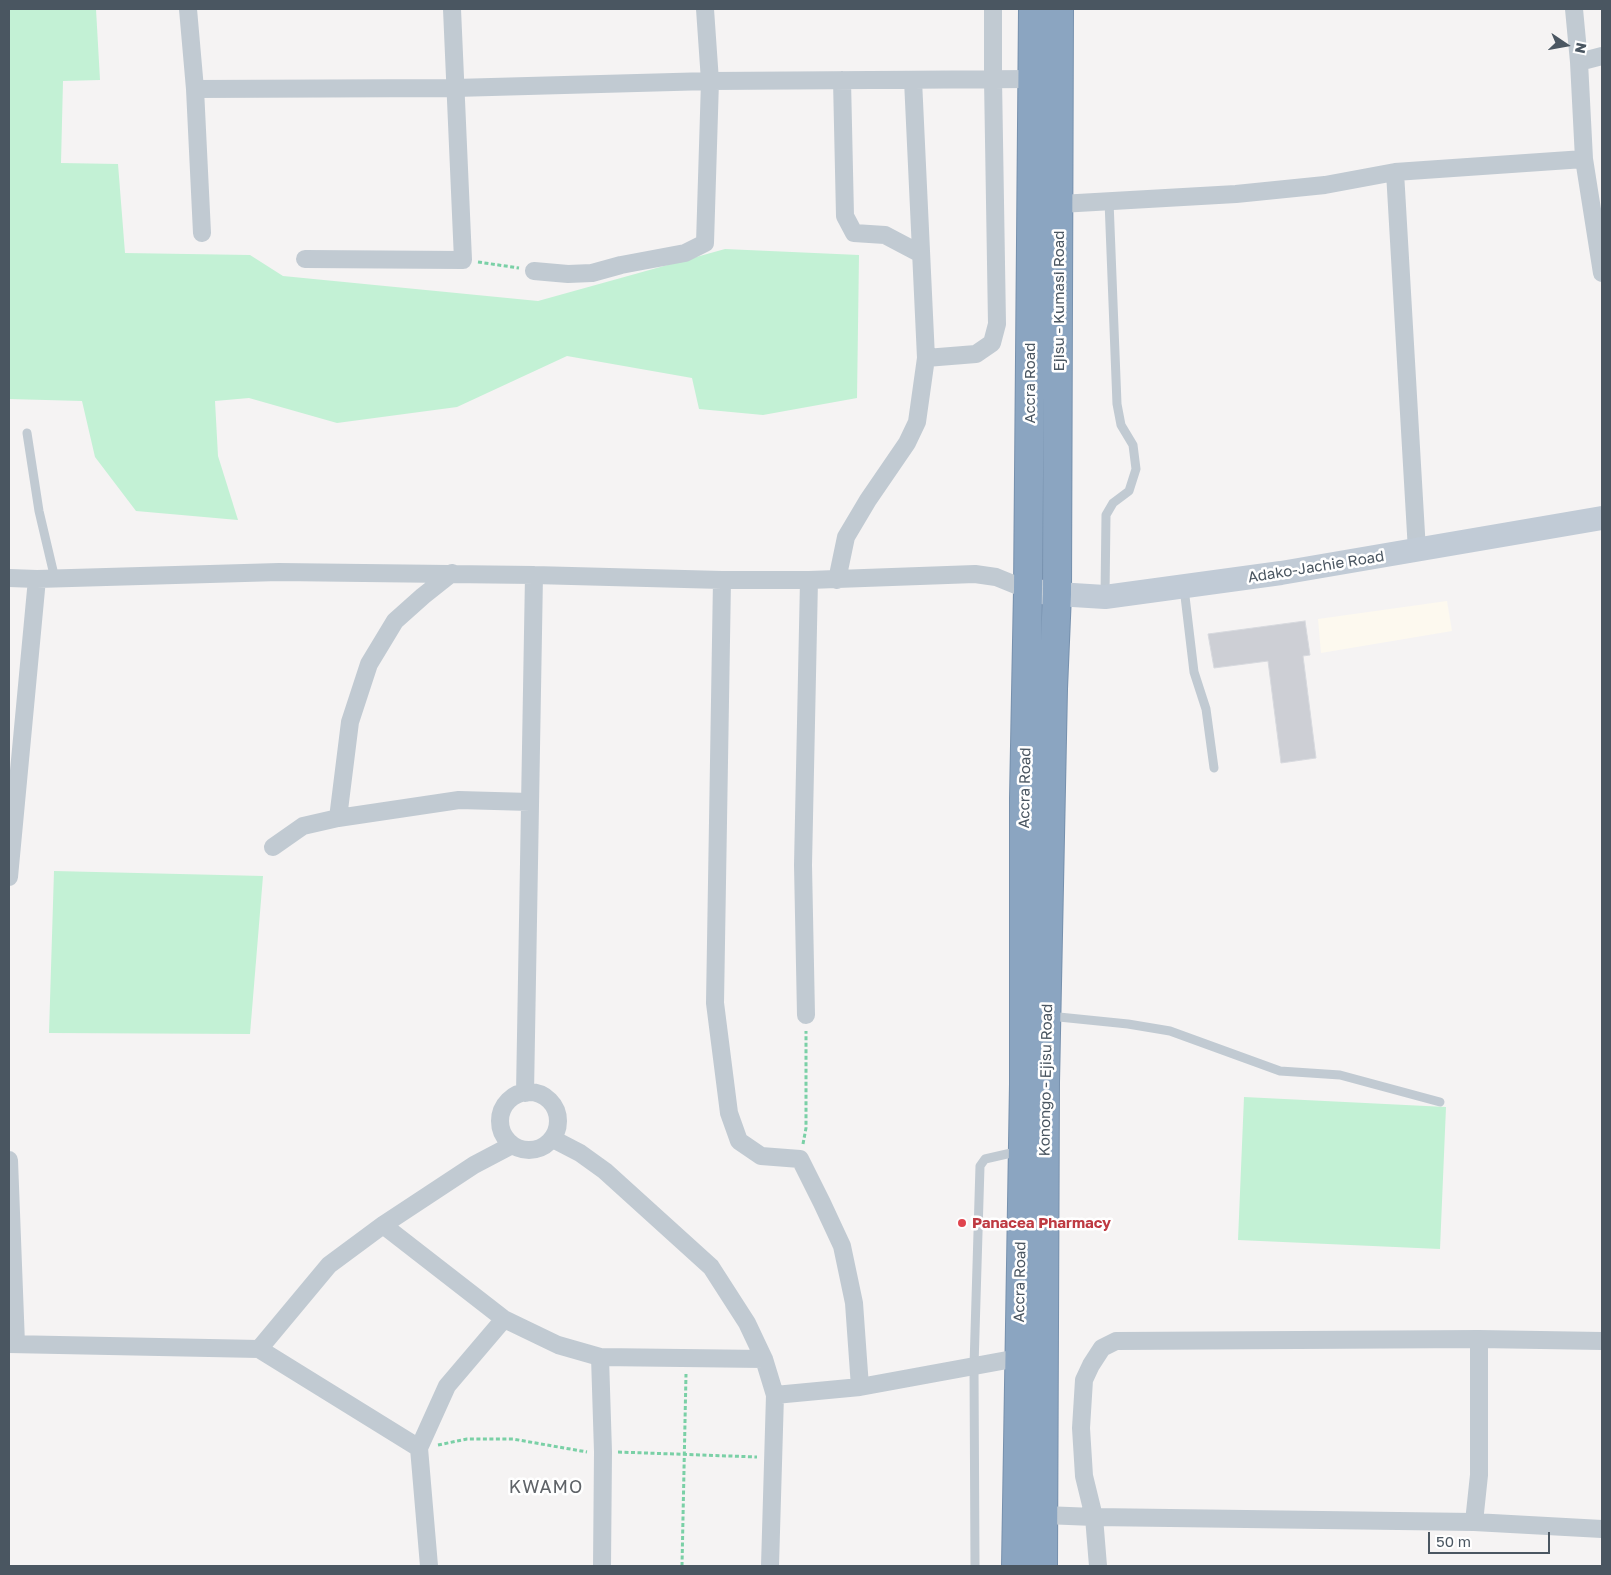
<!DOCTYPE html>
<html>
<head>
<meta charset="utf-8">
<style>
	body { margin:0 }
	#map { position:relative; width:1611px; height:1575px; overflow:hidden; background:#f5f3f3; font-family:"Golos Text",sans-serif }
	canvas { display:block }
	.frame { position:absolute; inset:0; border:10px solid #4a5661; pointer-events:none }
	.north { position:absolute; left:1541px; top:20px; width:50px; height:50px; -webkit-text-stroke:4px #fff; paint-order:stroke; rotate:102deg; font-size:14px; font-weight:700; line-height:20px; text-align:center; color:#4a5661 }
	.north::after { content:''; display:block; margin:auto; width:18px; height:22px; background:#4a5661; clip-path:polygon(50% 0,100% 100%,50% 72%,0 100%) }
	.scale { position:absolute; left:1428px; top:1532px; width:122px; height:22px; box-sizing:border-box; border:2px solid #4a5661; border-top:0; padding-left:6px; font-size:15px; line-height:18px; white-space:nowrap; color:#4a5661; -webkit-text-stroke:4px #fff; paint-order:stroke }
</style>
</head>
<body>
<div id="map">
<canvas width="1611" height="1575"></canvas>
<div class="frame"></div>
<div class="north">N</div>
<div class="scale">50 m</div>
</div>
<script>
const ctx = document.querySelector('canvas').getContext('2d');
ctx.lineJoin = 'round';
function fill(path, color) { ctx.fillStyle = color; ctx.fill(path, 'evenodd'); }
const poly = rows => new Path2D(rows.map(r => 'M' + r).join(''));
function stroke(path, color, width, dash) { ctx.strokeStyle = color; ctx.lineWidth = width; ctx.lineCap = dash ? 'butt' : 'round'; ctx.setLineDash(dash || []); ctx.stroke(path); }
function label(font, color, halo, rows, align = 'center') {
  ctx.font = font + ' "Golos Text",sans-serif'; ctx.lineWidth = 5; ctx.setLineDash([]); ctx.textBaseline = 'middle'; ctx.strokeStyle = halo; ctx.fillStyle = color; for (const [text, x, y, turn = 0] of rows) {
    ctx.save(); ctx.translate(x, y); ctx.rotate((+turn || 0) * Math.PI / 180); ctx.textAlign = isNaN(turn) ? turn : align; if (halo) ctx.strokeText(text, 0, 0); ctx.fillText(text, 0, 0); ctx.restore();
  }
}
fill(poly([
	[1447,601,1452,631,1321,653,1318,619]
]), '#fdf9ef');
fill(poly([
	[9,9,96,9,100,80,63,81,61,163,118,164,125,253,250,255,283,276,538,301,725,249,859,255,857,398,763,415,699,409,692,378,567,356,457,407,337,423,249,398,215,401,218,456,238,520,136,511,95,457,82,401,9,399],
	[54,871,263,876,250,1034,49,1033],
	[1244,1097,1446,1107,1440,1249,1238,1240]
]), '#c3f1d5');
const building = poly([
	[1305,621,1310,655,1303,656,1316,758,1281,763,1268,661,1214,668,1208,634,1305,621]
]);
fill(building, '#cdcfd5');
stroke(building, '#d7d9de', 1);
const highway = poly([
	[1016,1566,1024,1084,1024,798,1028,590,1033,9],
	[1043,1566,1045,1082,1053,689,1057,594,1059,9]
]);
stroke(highway, '#7690ad', 30);
stroke(poly([
	[478,262,519,268],
	[803,1144,806,1128,806,1031],
	[438,1445,467,1439,513,1439,587,1452],
	[618,1452,757,1457],
	[682,1566,686,1374]
]), '#7ad0a6', 3, [4, 2.5]);
stroke(poly([
	[27,433,39,511,55,579],
	[1184,588,1194,672,1206,709,1214,768],
	[1105,596,1106,515,1113,503,1129,491,1136,469,1133,445,1121,425,1117,404,1109,201],
	[1049,1016,1128,1024,1170,1031,1280,1071,1340,1075,1440,1102],
	[975,1566,974,1366,980,1166,985,1159,1020,1151]
]), '#c1cad2', 9);
stroke(poly([
	[188,9,195,89,202,233],
	[1574,9,1579,62,1584,159,1602,273],
	[1579,62,1602,56],
	[842,80,845,216,854,233,885,235,921,254],
	[195,89,455,88,710,81,1032,79],
	[1395,172,1417,551],
	[1060,204,1236,194,1325,185,1395,172,1584,159],
	[305,259,463,260,452,9],
	[534,271,568,274,592,273,621,265,685,253,705,243,710,81,705,9],
	[926,358,976,354,992,343,997,324,993,79,993,9],
	[9,578,37,579,279,572,534,575,722,580,809,580,975,574,996,577,1028,590],
	[722,580,715,1003,729,1113,739,1141,761,1156,800,1159,822,1203,842,1246,854,1303,860,1387],
	[837,580,846,537,868,500,907,443,917,422,926,358,913,80],
	[338,818,350,722,369,664,395,621,423,596,452,573],
	[273,847,303,826,338,818,459,800,530,802],
	[9,877,37,579],
	[806,1015,803,865,809,580],
	'500 1121a29 29 0 1 1 58 0a29 29 0 1 1-58 0Z',
	[525,1093,534,575],
	[553,1139,580,1153,605,1171,711,1267,747,1323,764,1359,775,1395,770,1566],
	[9,1160,16,1344],
	[383,1225,504,1319,558,1345,600,1357,764,1359],
	[9,1344,259,1349,419,1448],
	[259,1349,329,1265,383,1225,474,1165,512,1145],
	[600,1357,603,1452,602,1566],
	[775,1395,860,1387,1029,1356],
	[1044,1515,1094,1517,1474,1522,1602,1529],
	[1474,1522,1479,1475,1479,1339],
	[429,1566,419,1448,447,1386,504,1319],
	[1098,1566,1094,1517,1084,1476,1081,1428,1084,1380,1091,1365,1102,1348,1116,1341,1479,1339,1602,1341]
]), '#c1cad2', 18);
stroke(poly([
	[1028,590,1057,594,1105,597,1281,573,1602,518]
]), '#c1cbd6', 24);
stroke(highway, '#8ba5c1', 28);
for (const [x, y, r, color] of [
	[962,1223,5,"#e0444e"]
]) { const dot = new Path2D(); dot.arc(x, y, r, 0, 2 * Math.PI); ctx.fillStyle = color; ctx.fill(dot); stroke(dot, '#fff', 2); }
label('15px', '#4a5661', '#fff', [
	["Ejisu - Kumasi Road",1059,301,-90],
	["Accra Road",1030,383,-90],
	["Adako-Jachie Road",1316,567,-9],
	["Accra Road",1025,788,-89],
	["Konongo - Ejisu Road",1046,1080,-89],
	["Accra Road",1020,1282,-89]
]);
label('bold 15px', '#be3a42', '#fff', [
	["Panacea Pharmacy",972,1223]
], 'left');
ctx.letterSpacing = '1px';
label('18px', '#5f6368', '#fff', [
	["KWAMO",546,1487]
]);
ctx.letterSpacing = '0px';
</script>
</body>
</html>
